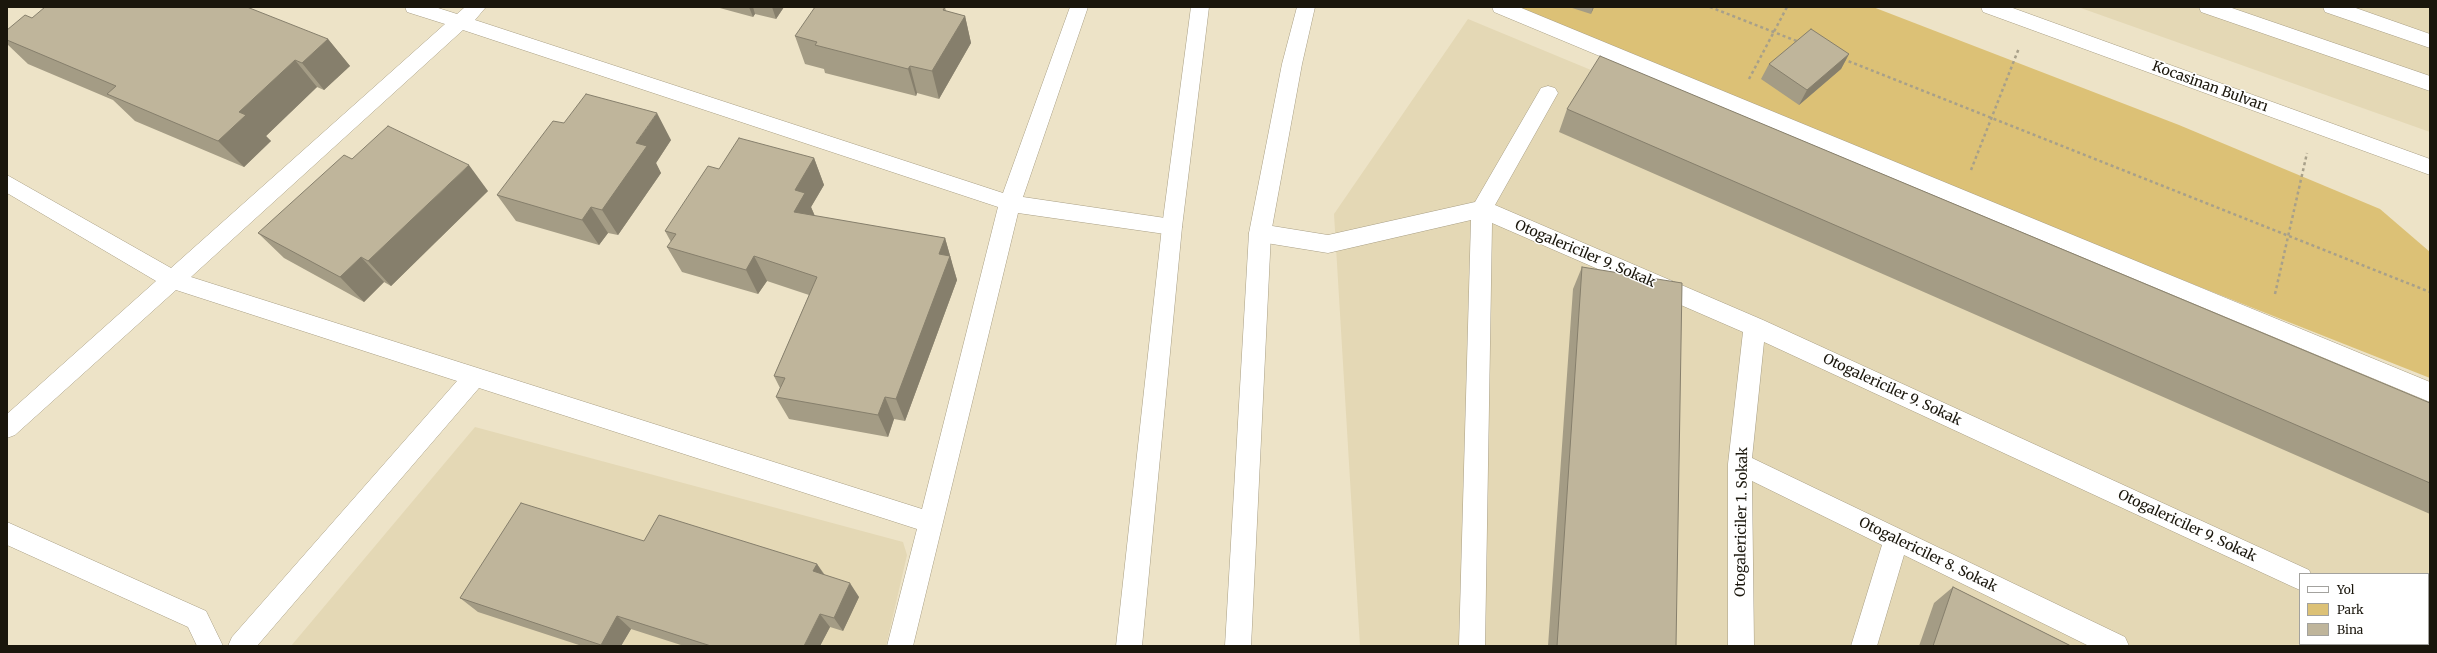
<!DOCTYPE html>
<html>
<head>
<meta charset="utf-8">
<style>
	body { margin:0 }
	#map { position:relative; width:2437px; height:653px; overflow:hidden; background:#ede3c7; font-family:Merriweather,serif }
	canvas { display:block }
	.frame { position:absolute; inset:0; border:8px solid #1a160c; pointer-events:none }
	.legend { position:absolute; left:2299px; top:573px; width:130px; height:72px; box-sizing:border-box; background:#fff; border:1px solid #a3a29e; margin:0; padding:5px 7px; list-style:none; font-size:12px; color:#1a160c }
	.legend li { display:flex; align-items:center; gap:8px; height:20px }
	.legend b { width:20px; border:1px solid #a3a29e }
</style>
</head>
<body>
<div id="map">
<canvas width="2437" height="653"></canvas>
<div class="frame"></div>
<ul class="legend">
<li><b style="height:5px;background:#fff"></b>Yol</li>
<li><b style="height:11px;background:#dcc176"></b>Park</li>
<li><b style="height:11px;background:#bfb59b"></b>Bina</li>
</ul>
</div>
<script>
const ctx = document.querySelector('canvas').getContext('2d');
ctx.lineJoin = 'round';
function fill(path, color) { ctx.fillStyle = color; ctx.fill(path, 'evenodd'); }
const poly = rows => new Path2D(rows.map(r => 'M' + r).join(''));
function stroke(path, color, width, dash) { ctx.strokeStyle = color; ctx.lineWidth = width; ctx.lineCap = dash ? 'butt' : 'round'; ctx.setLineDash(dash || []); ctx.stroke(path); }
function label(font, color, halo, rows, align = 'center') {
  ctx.font = font + ' Merriweather,serif'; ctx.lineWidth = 3; ctx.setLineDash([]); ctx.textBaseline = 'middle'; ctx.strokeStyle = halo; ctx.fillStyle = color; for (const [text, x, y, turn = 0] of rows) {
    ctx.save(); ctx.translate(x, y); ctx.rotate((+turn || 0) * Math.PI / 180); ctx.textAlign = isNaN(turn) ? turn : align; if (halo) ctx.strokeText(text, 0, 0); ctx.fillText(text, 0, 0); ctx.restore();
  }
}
fill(poly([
	[2078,7,2430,7,2430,132],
	[1468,19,2430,418,2430,646,1360,646,1334,214],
	[2300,574,2428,574,2428,644,2300,644],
	[475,427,903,542,907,555,886,646,291,646]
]), '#e4d8b5');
fill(poly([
	[1509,7,1873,7,2179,125,2380,209,2430,252,2430,378,2099,247]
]), '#dcc176');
const street = poly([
	[405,7,435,7,457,14,465,7,486,7,475,20,1003,193,1070,7,1088,7,1023,197,1172,219,1179,221,1182,227,1179,233,1172,235,1018,213,913,646,887,646,917,529,479,388,257,646,228,646,232,637,457,381,176,290,15,435,7,438,7,414,156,281,7,193,7,175,171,268,445,24,407,12,405,7],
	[463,30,998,207,922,509,191,277,463,30],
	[1492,7,1519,7,2430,382,2430,402,1494,12,1492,7],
	[2323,7,2353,7,2430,34,2430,48,2325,12,2323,7],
	[1548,86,1555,88,1558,93,1495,205,1763,320,2309,570,2311,574,2300,574,2300,590,2291,586,1764,342,1752,458,2125,637,2129,646,2089,646,1904,555,1877,646,1851,646,1882,545,1752,481,1754,646,1728,646,1728,464,1743,332,1492,223,1485,646,1459,646,1471,220,1328,253,1260,242,1253,239,1249,233,1253,227,1260,224,1328,235,1475,202,1541,88,1548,86],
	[7,522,206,611,223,646,197,646,188,627,7,545,7,522],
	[2428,625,2430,626,2430,646,2420,646,2418,644,2428,644,2428,625]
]);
const secondary = poly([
	[1191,7,1209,7,1182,227,1142,646,1116,646,1162,227,1191,7],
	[1297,7,1315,7,1302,64,1271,233,1251,646,1225,646,1249,233,1282,64,1297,7]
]);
const highway = poly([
	[1981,7,2010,7,2430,159,2430,175,1983,12,1981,7],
	[2199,7,2229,7,2430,76,2430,91,2201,12,2199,7]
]);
stroke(street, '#a99f85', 1);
stroke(secondary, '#a99f85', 1);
stroke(highway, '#a99f85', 1);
stroke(poly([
	[1710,7,1799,42],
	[1843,59,2430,292],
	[1749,79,1787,7],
	[1971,170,2019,48],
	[2275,294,2307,153]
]), '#a8a08a', 2.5, [3, 3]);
fill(street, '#fff');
fill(secondary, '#fff');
fill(highway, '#fff');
fill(poly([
	[716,7,784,7,776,19,755,14,753,17],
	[945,7,946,11,965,16,971,43,939,99,917,93,916,96,825,73,824,69,805,64,795,36],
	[1569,7,1594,7,1591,14],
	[32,18,328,39,350,66,324,90,317,87,266,136,271,141,244,167,135,121,113,100,28,64,7,44,7,30],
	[1849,54,1841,69,1799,105,1761,79,1769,64],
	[1567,109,2430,403,2430,514,1559,132],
	[564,123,671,140,656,163,661,173,618,235,608,233,599,245,516,221,497,195],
	[814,158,824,185,811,207,815,216,945,238,952,263,952,264,957,280,905,421,894,419,888,437,789,419,776,397,780,388,774,376,809,295,767,281,758,294,682,272,667,247,671,242,665,231,719,169],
	[488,191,391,286,384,282,364,302,284,258,258,233],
	[1582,267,1676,646,1548,646,1573,289],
	[644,541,817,564,825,575,859,597,843,631,830,627,820,646,684,646,631,629,621,646,582,646,478,612,460,598],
	[1953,587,2071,646,1919,646,1934,603]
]), '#a49c85');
fill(poly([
	[749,7,753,7,755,14,753,17],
	[772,7,784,7,776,19],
	[1593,7,1594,7,1591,14],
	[965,16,971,43,939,99,932,71],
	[328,39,350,66,324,90,302,63],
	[1849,54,1841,69,1799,105,1807,90],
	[295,60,317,87,266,136,271,141,244,167,218,141,239,112],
	[910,66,917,93,916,96,908,69],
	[657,113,671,140,656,163,661,173,618,235,602,210,636,143],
	[814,158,824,185,811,207,816,219,794,212,795,190],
	[469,165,488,191,391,286,368,261],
	[591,207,608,233,599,245,582,220],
	[945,238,957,280,905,421,896,399,939,254],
	[754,256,767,281,758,294,746,270],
	[361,257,384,282,364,302,340,277],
	[885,397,894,419,888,437,878,415],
	[817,564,826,578,813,571],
	[850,583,859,597,843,631,834,618],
	[820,614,830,627,820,646,804,646],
	[617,616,631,629,621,646,602,646,601,645]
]), '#867f6c');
const building = poly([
	[45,7,247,7,328,39,302,63,295,60,239,112,246,115,218,141,107,94,116,86,7,40,7,30,25,15,32,18,45,7],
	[815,7,945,7,943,10,965,16,932,71,910,66,908,69,815,45,817,42,795,36,815,7],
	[1811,29,1849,54,1807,90,1769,64,1811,29],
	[1600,56,2430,403,2430,483,1567,109,1600,56],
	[586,94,657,113,636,143,647,146,602,210,591,207,582,220,497,195,553,121,564,123,586,94],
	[388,126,469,165,368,261,361,257,340,277,258,233,344,155,352,159,388,126],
	[739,138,814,158,795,190,805,193,794,212,945,238,939,254,950,256,896,399,885,397,878,415,776,397,785,378,774,376,817,277,754,256,746,270,667,247,676,234,665,231,708,166,719,169,739,138],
	[1582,267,1682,283,1676,646,1557,646,1582,267],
	[521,503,644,541,659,515,817,564,813,571,850,583,834,618,820,614,804,646,711,646,617,616,601,645,460,598,521,503],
	[1953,587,2071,646,1933,646,1953,587]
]);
fill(building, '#bfb59b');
stroke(building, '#867f6c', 1);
label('14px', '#1a160c', '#fff', [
	["Kocasinan Bulvarı",2210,87,20],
	["Otogalericiler 9. Sokak",1585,254,23],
	["Otogalericiler 9. Sokak",1892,390,25],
	["Otogalericiler 1. Sokak",1742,522,-89],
	["Otogalericiler 9. Sokak",2187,526,25],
	["Otogalericiler 8. Sokak",1928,555,26]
]);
</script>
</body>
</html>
